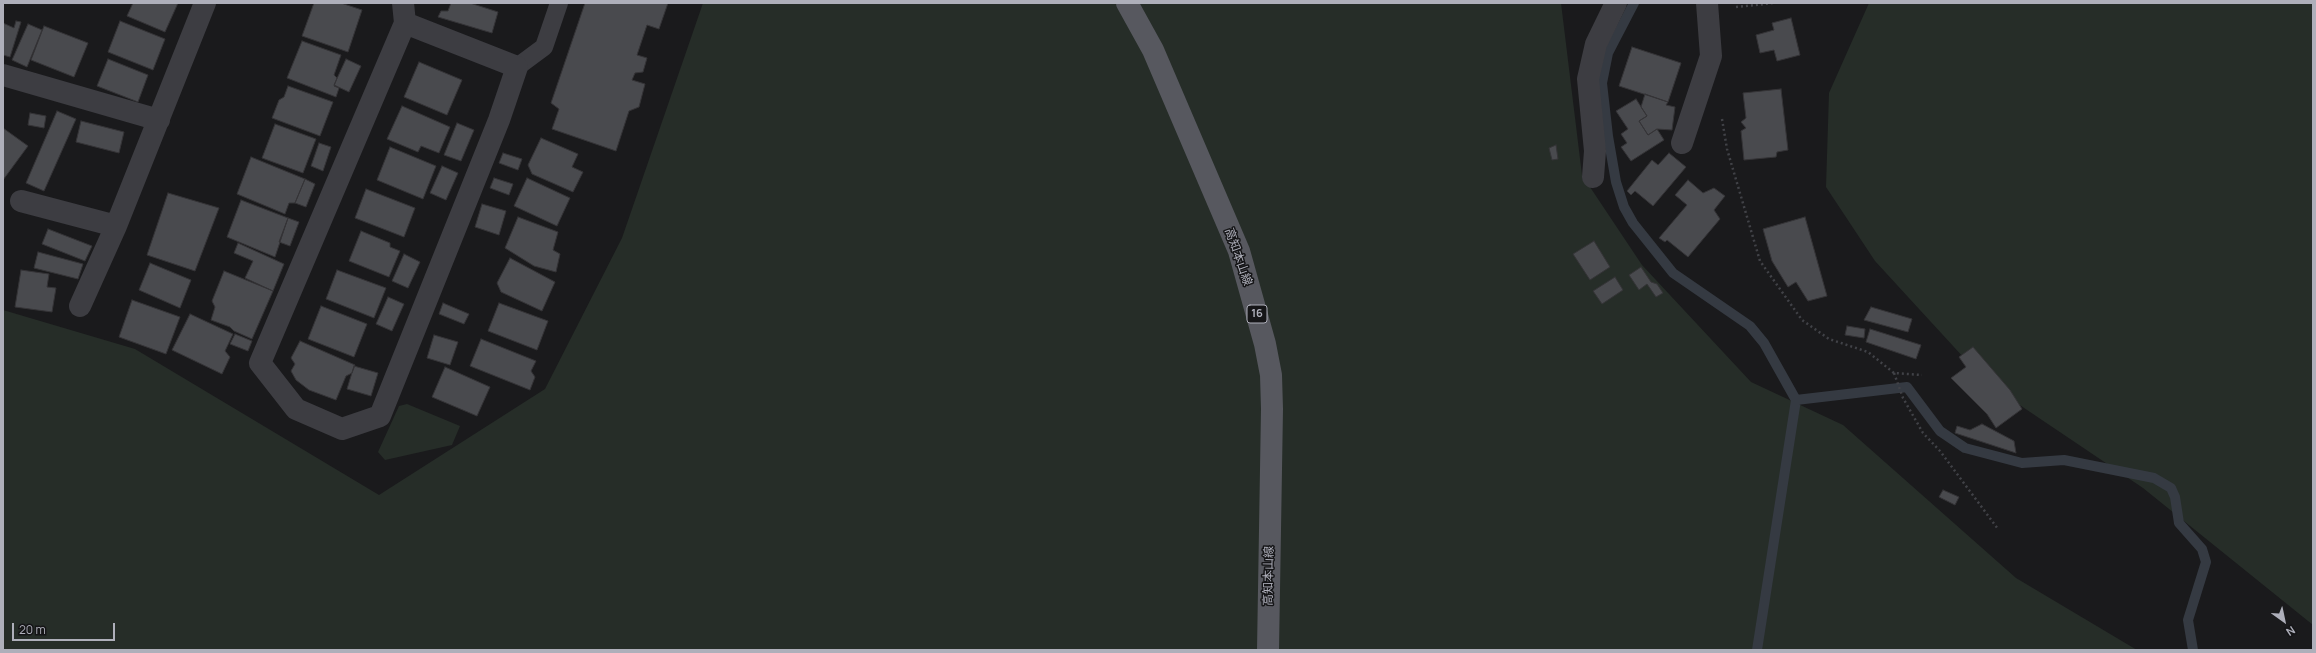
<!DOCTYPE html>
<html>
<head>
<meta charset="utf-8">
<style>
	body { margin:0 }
	#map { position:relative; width:2316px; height:653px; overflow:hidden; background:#1a1a1c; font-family:Manrope,sans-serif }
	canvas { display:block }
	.frame { position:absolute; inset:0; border:4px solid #aeafba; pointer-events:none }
	.north { position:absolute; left:2264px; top:601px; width:40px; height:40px; -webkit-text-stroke:3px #151517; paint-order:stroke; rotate:147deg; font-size:11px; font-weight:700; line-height:16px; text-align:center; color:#aeafba }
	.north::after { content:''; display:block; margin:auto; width:14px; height:18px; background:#aeafba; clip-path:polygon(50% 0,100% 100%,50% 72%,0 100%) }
	.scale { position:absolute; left:12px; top:623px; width:103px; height:18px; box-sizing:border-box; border:2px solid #aeafba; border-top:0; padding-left:5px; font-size:12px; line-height:14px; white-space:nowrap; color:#aeafba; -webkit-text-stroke:3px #151517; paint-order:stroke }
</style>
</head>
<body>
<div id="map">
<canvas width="2316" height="653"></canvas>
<div class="frame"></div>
<div class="north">N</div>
<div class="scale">20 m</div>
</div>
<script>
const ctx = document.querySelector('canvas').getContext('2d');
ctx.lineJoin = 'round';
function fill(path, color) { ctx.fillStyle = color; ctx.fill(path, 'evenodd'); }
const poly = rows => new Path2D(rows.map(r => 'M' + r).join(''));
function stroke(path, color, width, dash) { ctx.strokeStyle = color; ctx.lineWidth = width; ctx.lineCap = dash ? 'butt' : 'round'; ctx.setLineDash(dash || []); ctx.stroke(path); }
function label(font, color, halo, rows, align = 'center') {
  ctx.font = font + ' Manrope,"Noto Sans JP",sans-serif'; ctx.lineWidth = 3; ctx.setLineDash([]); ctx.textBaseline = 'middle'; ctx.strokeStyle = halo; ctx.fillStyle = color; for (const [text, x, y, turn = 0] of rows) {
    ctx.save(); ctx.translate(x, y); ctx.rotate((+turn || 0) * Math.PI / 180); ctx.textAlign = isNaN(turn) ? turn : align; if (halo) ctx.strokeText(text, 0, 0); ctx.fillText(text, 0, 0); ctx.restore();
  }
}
fill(poly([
	[703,3,1561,3,1582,175,1642,265,1751,382,1843,425,2016,578,2137,650,3,650,3,310,135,349,379,495,545,389,622,238],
	[1869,3,2313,3,2313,625,2143,488,1987,383,1875,261,1826,187,1829,93],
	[407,404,460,426,452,445,385,460,378,452,399,406]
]), '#262d28');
stroke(poly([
	[1634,3,1608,53,1602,83,1608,136,1616,182,1624,207,1633,223,1673,273,1750,326,1764,343,1796,400,1907,387,1940,431,1965,448,2022,463,2064,460,2154,478,2171,488,2175,497,2179,523,2202,549,2206,562,2188,620,2193,650],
	[1757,650,1796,400]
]), '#353a42', 10);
const building = poly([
	[133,3,178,3,165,32,127,16,133,3],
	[314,3,341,3,362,10,348,52,302,36,314,3],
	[451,3,470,3,498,12,492,33,438,17,441,11,448,11,451,3],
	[585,3,668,3,659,29,647,25,637,55,647,58,643,72,635,73,632,80,645,84,639,107,629,111,616,151,552,129,559,109,551,103,585,3],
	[1791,18,1800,55,1777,61,1774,50,1760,53,1756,35,1774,30,1772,23,1791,18],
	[16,21,21,22,10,57,3,55,3,23,14,28,16,21],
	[120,21,165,39,153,70,108,52,120,21],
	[28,24,42,30,27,67,12,60,28,24],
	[44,26,88,43,74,77,31,60,44,26],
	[302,41,341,55,334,75,337,78,334,86,339,88,336,97,287,78,302,41],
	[1632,47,1681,63,1668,102,1619,86,1632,47],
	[108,59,148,75,138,102,97,86,108,59],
	[346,59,361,66,349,92,334,85,346,59],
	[419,62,462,80,447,115,404,97,419,62],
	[288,86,333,102,320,136,272,118,279,100,284,97,288,86],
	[1781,89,1788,150,1777,152,1776,157,1744,160,1741,131,1746,128,1741,122,1746,118,1743,93,1781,89],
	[1645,94,1668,102,1666,105,1675,107,1672,130,1657,129,1648,135,1639,121,1647,116,1641,107,1645,94],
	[1636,99,1647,116,1639,121,1648,135,1657,129,1664,140,1631,161,1621,147,1627,143,1621,134,1628,129,1616,111,1636,99],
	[402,106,450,127,439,153,421,146,418,152,387,139,402,106],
	[57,111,76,119,44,191,26,183,57,111],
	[30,113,46,116,44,128,28,125,30,113],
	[81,121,124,132,119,153,76,142,81,121],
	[457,123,474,130,461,161,444,155,457,123],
	[275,124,316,139,303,173,262,158,275,124],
	[3,128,28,146,3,180,3,128],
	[541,138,578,154,572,167,583,172,573,192,532,174,528,165,541,138],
	[319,143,331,147,323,171,311,166,319,143],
	[1556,145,1558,159,1552,160,1549,148,1556,145],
	[390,147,436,166,423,199,377,180,390,147],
	[503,153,522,159,518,170,499,163,503,153],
	[1669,153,1686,167,1653,206,1635,191,1631,195,1627,191,1652,160,1658,165,1669,153],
	[251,157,305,179,295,203,289,203,285,214,237,194,251,157],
	[442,166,458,173,446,200,430,193,442,166],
	[494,178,513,184,509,195,490,188,494,178],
	[527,178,570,198,557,226,514,206,527,178],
	[305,179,315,184,306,207,295,203,305,179],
	[1688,180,1703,193,1714,188,1725,196,1714,210,1720,219,1688,257,1667,240,1665,242,1659,238,1687,205,1675,195,1688,180],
	[366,189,415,208,404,237,355,218,366,189],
	[168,193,219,208,195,271,147,255,168,193],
	[241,200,288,218,275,257,227,237,241,200],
	[482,204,506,211,499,235,475,227,482,204],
	[518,217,558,232,553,250,560,254,556,272,534,266,505,248,518,217],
	[1805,217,1827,296,1808,301,1796,282,1788,287,1772,261,1763,229,1805,217],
	[288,218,299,222,290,246,279,242,288,218],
	[48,229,92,246,85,261,42,244,48,229],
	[361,231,390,243,390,247,400,251,389,277,349,261,361,231],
	[1594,241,1610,267,1590,280,1573,254,1594,241],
	[238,243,284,264,273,291,245,278,253,261,234,253,238,243],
	[38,252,83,264,78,279,34,268,38,252],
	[404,254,420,262,408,288,392,281,404,254],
	[510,258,555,282,542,311,501,292,497,283,510,258],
	[150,263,191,280,180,308,139,290,150,263],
	[1641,267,1651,282,1657,284,1663,293,1656,297,1647,284,1639,290,1629,275,1641,267],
	[21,270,49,274,47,287,56,288,52,312,15,307,21,270],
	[337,270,386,288,374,318,326,299,337,270],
	[224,271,273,291,252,339,234,331,230,327,211,320,215,307,212,301,224,271],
	[1615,277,1623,290,1602,304,1593,291,1615,277],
	[388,297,404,304,392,331,376,324,388,297],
	[132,300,180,317,166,354,119,337,132,300],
	[443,303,469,314,464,324,439,314,443,303],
	[499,303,548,321,537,350,488,331,499,303],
	[321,306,367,324,354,357,308,339,321,306],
	[1871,307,1912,319,1908,332,1864,320,1871,307],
	[190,314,233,334,225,351,230,357,222,374,172,350,190,314],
	[1847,326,1865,329,1864,338,1845,335,1847,326],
	[1870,329,1921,345,1916,359,1866,342,1870,329],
	[235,334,252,341,248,351,230,344,235,334],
	[434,335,458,342,450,365,427,358,434,335],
	[481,339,536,361,531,371,535,377,530,390,470,366,481,339],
	[300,341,355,365,352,373,346,376,336,400,309,390,296,380,291,371,295,364,291,358,300,341],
	[1973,347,2010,390,2022,409,1996,428,1987,414,1951,378,1966,367,1959,357,1973,347],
	[354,366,378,373,371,396,347,389,354,366],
	[445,367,490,387,477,416,432,397,445,367],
	[1982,424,2014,441,2016,453,1955,433,1957,426,1970,430,1982,424],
	[1943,490,1959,497,1955,505,1939,497,1943,490]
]);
fill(building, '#494a4e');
stroke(building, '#353437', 1);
stroke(poly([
	[1736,7,1774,3],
	[1722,119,1727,149,1760,261,1802,320,1829,339,1868,352,1894,373,1922,375],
	[1894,373,1903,398,1923,433,1940,451,1998,529]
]), '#414247', 2.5, [2, 3]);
stroke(poly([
	[517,67,544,47,559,3]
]), '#3d3d42', 18);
stroke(poly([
	[403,3,405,23,260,363,296,409,342,429,380,416,499,120,517,67,405,23],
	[3,75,159,120],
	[1682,143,1711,56,1707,3],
	[1593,177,1595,151,1588,79,1596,44,1616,3],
	[21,201,116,226],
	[80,306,116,226,205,3]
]), '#3d3d42', 22);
stroke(poly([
	[1127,3,1153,50,1239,251,1265,344,1271,375,1272,409,1268,650]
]), '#57585f', 22);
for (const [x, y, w] of [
	[1257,314,20]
]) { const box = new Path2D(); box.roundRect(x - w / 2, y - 9, w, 18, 3); ctx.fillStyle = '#151517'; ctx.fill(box); stroke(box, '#aeafba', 1); }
label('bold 11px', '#aeafba', null, [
	["16",1257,314]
]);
label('12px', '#aeafba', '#151517', [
	["高知本山線",1238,257,71],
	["高知本山線",1269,576,-89]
]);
</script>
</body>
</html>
